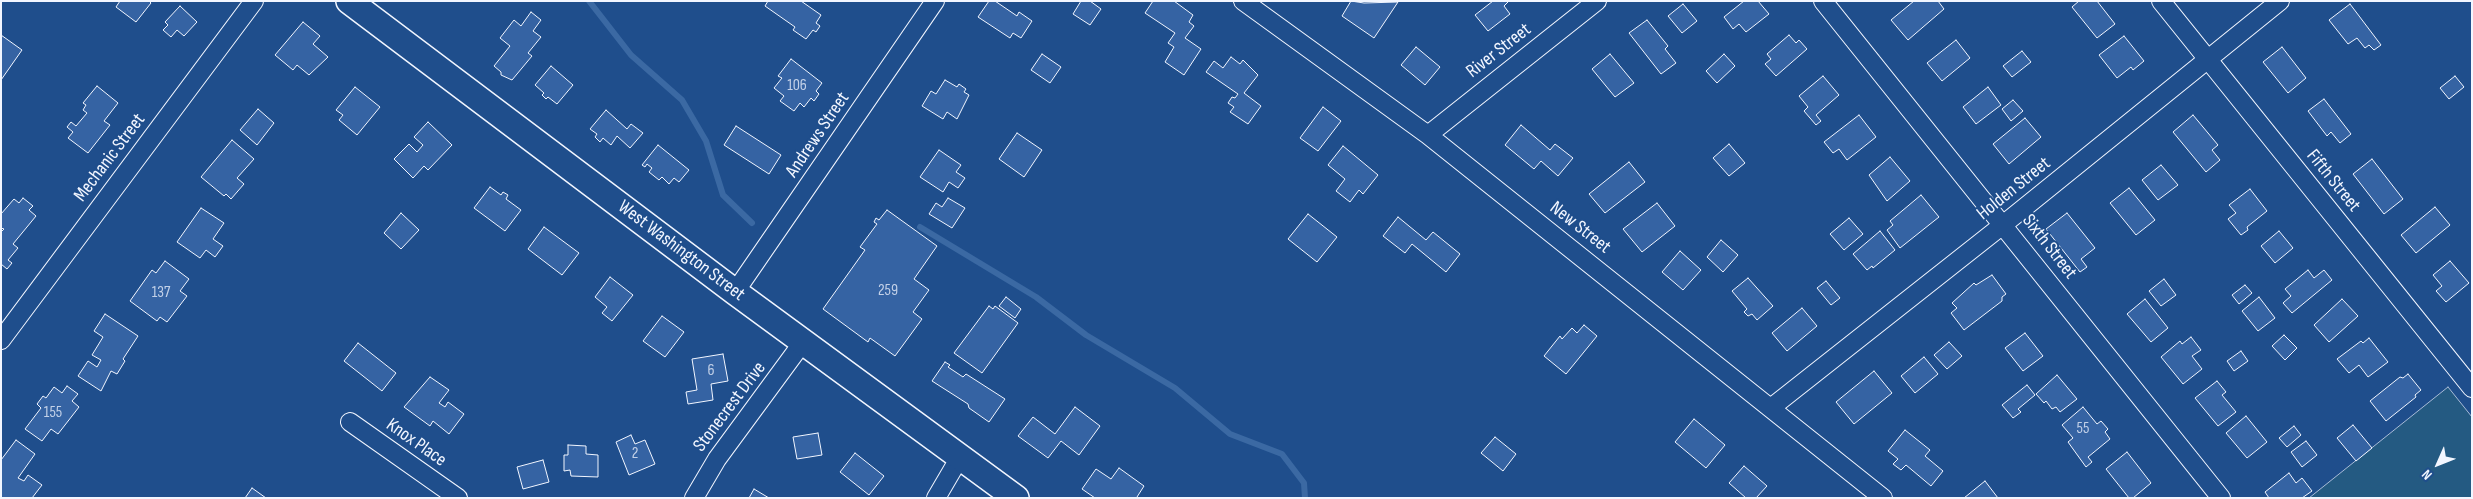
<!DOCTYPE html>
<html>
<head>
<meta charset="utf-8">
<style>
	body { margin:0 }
	#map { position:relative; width:2473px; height:499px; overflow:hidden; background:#1f4e8c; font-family:"Sofia Sans Condensed",sans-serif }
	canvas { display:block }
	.frame { position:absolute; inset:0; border:2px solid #f2f6ff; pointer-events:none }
	.north { position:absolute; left:2413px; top:439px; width:50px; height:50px; -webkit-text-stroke:4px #1f4e8c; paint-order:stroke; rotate:226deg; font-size:14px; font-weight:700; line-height:20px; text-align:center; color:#f2f6ff }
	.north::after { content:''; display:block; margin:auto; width:18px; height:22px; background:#f2f6ff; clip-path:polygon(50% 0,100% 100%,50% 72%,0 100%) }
</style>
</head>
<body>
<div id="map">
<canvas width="2473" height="499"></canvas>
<div class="frame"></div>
<div class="north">N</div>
</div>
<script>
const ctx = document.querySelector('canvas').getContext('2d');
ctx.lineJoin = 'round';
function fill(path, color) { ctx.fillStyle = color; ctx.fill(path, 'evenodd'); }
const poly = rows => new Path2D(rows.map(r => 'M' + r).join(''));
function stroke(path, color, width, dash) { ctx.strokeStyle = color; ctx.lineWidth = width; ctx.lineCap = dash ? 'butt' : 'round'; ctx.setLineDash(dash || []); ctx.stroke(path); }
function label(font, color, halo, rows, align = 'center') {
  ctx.font = font + ' "Sofia Sans Condensed",sans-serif'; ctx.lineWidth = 4; ctx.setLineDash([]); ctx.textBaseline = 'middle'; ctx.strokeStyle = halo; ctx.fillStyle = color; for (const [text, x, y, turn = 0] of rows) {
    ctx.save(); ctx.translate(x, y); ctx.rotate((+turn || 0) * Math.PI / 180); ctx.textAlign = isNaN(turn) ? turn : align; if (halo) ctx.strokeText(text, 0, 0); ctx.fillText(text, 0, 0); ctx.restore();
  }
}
const green = poly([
	[2448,387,2472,417,2472,498,2309,498,2448,387]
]);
fill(green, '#245a82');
stroke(green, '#a8bbd7', 1);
stroke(poly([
	[589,1,631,55,682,100,706,141,723,195,752,223],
	[920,227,1036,297,1086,335,1175,388,1230,434,1282,454,1304,483,1305,498]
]), '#3b69a3', 6);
const building = poly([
	[120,1,149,1,151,3,136,22,116,7,120,1],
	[768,1,801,1,821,15,816,23,820,26,816,32,813,30,806,39,793,30,795,27,765,6,768,1],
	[989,1,995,1,1017,16,1019,12,1032,21,1021,38,1013,33,1010,38,978,17,989,1],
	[1081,1,1090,1,1101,9,1090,25,1073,14,1081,1],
	[1153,1,1174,1,1193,15,1189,22,1194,26,1185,38,1201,49,1184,75,1165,62,1174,47,1168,43,1175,33,1145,13,1153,1],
	[1351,1,1364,3,1398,2,1374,38,1342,16,1351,1],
	[1493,1,1509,1,1504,6,1510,14,1488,31,1475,15,1493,1],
	[1744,1,1758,1,1769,14,1746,32,1739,24,1733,29,1724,17,1744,1],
	[1914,1,1938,1,1944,9,1908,40,1891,20,1914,1],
	[2079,1,2097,1,2115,24,2097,38,2072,7,2079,1],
	[1683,4,1697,21,1682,33,1668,16,1683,4],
	[2350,4,2381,45,2374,50,2369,45,2365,48,2357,38,2348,44,2329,20,2350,4],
	[180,6,197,22,184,36,177,30,171,37,163,30,168,25,165,22,180,6],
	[531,12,541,20,533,31,541,37,528,53,532,56,512,80,501,75,501,72,494,66,510,46,500,38,514,20,521,26,531,12],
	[1647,20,1668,46,1665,49,1676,63,1661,74,1629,33,1647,20],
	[303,22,320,36,313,44,328,57,309,75,297,65,293,70,275,55,303,22],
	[1,35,22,50,1,80,1,35],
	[1789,35,1796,43,1799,40,1807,49,1776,76,1765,64,1771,59,1767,54,1789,35],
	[2124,36,2144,61,2133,70,2131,67,2117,78,2099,55,2124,36],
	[1956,40,1970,58,1942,81,1927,63,1956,40],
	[1416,47,1440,67,1425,85,1401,65,1416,47],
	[2282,47,2306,78,2288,93,2263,62,2282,47],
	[2022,51,2031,62,2012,77,2003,66,2022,51],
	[1042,54,1061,67,1050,83,1031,70,1042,54],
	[1610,54,1634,83,1615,97,1592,69,1610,54],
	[1724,54,1735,66,1717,83,1706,71,1724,54],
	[1231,57,1240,64,1243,60,1258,75,1244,93,1261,106,1248,124,1230,112,1234,107,1228,103,1232,97,1235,98,1238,94,1206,72,1214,61,1223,68,1231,57],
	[791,59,822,83,816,91,819,94,814,101,811,98,804,107,800,103,794,111,780,101,784,96,774,88,782,78,778,76,791,59],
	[551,66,573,85,557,104,548,97,546,99,542,95,544,93,535,85,551,66],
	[1823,76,1839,95,1816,115,1821,121,1816,125,1804,111,1808,107,1799,96,1823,76],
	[2455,76,2464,87,2449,99,2440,88,2455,76],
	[945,80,957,87,959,84,966,89,964,92,969,95,957,119,947,112,943,119,922,106,931,91,936,94,945,80],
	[97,86,118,103,104,121,110,125,88,153,68,138,73,132,67,127,71,122,76,126,87,113,83,110,86,105,83,103,97,86],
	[355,87,380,107,357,135,339,120,343,115,336,110,355,87],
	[1988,87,2001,105,1976,124,1963,107,1988,87],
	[2324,99,2351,134,2340,143,2331,132,2327,136,2308,111,2324,99],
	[2013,100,2023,111,2011,121,2002,109,2013,100],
	[1323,107,1341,121,1318,151,1300,138,1323,107],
	[258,109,274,123,257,145,240,130,258,109],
	[606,110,627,129,631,124,643,133,630,148,617,136,611,145,603,138,600,142,595,137,597,134,590,129,606,110],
	[1859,115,1876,137,1847,160,1839,149,1833,153,1824,142,1859,115],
	[2193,115,2218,145,2212,150,2220,160,2206,172,2173,132,2193,115],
	[2025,118,2041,137,2009,164,1993,144,2025,118],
	[428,122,452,145,428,170,424,166,413,178,394,159,409,144,417,152,423,145,414,137,428,122],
	[1521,125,1550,150,1555,144,1573,158,1558,176,1541,161,1534,169,1505,145,1521,125],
	[736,126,781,155,769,174,724,145,736,126],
	[1017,133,1042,150,1024,177,999,159,1017,133],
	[232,140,254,159,237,178,244,184,231,199,226,194,224,196,201,177,232,140],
	[1729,144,1745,163,1729,176,1713,158,1729,144],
	[658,145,689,170,679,182,674,178,669,184,662,177,659,180,649,172,652,168,647,164,645,167,642,165,658,145],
	[1343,146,1378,175,1363,194,1359,190,1350,202,1336,191,1345,179,1328,165,1343,146],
	[939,150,961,165,956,172,965,178,958,188,949,182,943,192,920,177,939,150],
	[1890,157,1910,181,1887,201,1869,175,1890,157],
	[2372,159,2403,199,2384,214,2353,174,2372,159],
	[1629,162,1645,182,1605,213,1589,194,1629,162],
	[2161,165,2178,185,2158,200,2142,180,2161,165],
	[490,187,501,195,503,192,508,195,506,199,521,210,505,231,474,208,490,187],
	[2129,188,2155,220,2136,235,2110,203,2129,188],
	[2250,189,2267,211,2247,227,2248,230,2241,235,2228,219,2236,213,2229,205,2250,189],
	[1921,195,1939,217,1900,248,1887,230,1893,225,1890,221,1921,195],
	[23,198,33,206,29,210,36,216,13,244,18,248,8,260,12,263,7,269,1,264,1,232,4,229,1,228,1,214,14,199,19,203,23,198],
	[948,198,965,208,952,228,929,214,936,203,942,207,948,198],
	[1657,203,1675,226,1642,252,1623,229,1657,203],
	[2435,207,2450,225,2416,253,2401,235,2435,207],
	[201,208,224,223,213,239,223,246,215,257,206,250,200,258,177,242,201,208],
	[887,210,937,246,914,279,929,290,913,312,922,319,895,356,870,338,868,342,823,309,865,250,860,247,877,224,874,222,876,218,879,220,887,210],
	[401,213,419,230,401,249,384,233,401,213],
	[2067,213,2095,248,2081,259,2087,267,2080,272,2046,229,2067,213],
	[1308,214,1337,237,1317,262,1288,239,1308,214],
	[1398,217,1426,240,1433,232,1460,254,1446,272,1412,244,1405,253,1383,236,1398,217],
	[1849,218,1863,234,1844,250,1830,234,1849,218],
	[544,227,579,253,562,275,528,249,544,227],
	[1880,231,1895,250,1873,268,1872,266,1867,270,1853,254,1880,231],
	[2279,231,2293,248,2275,263,2261,246,2279,231],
	[1721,240,1738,255,1723,272,1707,257,1721,240],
	[1680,251,1701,270,1683,290,1662,272,1680,251],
	[165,261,189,279,180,291,187,296,167,322,160,317,157,321,130,301,152,270,156,273,165,261],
	[2450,261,2469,283,2446,302,2436,291,2442,286,2433,275,2450,261],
	[2308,270,2314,278,2324,270,2332,280,2292,313,2283,303,2291,296,2285,289,2308,270],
	[1992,275,2006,294,2002,297,2002,301,1964,330,1951,313,1957,308,1952,303,1974,283,1976,285,1992,275],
	[610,277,633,295,612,321,602,313,607,307,595,297,610,277],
	[1748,278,1773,306,1757,320,1752,314,1748,316,1744,312,1747,309,1732,291,1748,278],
	[2164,279,2176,295,2161,306,2149,291,2164,279],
	[1826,281,1840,298,1831,305,1817,288,1826,281],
	[2245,285,2252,293,2239,304,2232,295,2245,285],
	[1006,297,1021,309,1015,318,999,306,1006,297],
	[2259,297,2275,318,2258,331,2242,311,2259,297],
	[2145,299,2168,328,2151,342,2127,314,2145,299],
	[2342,299,2358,316,2329,342,2314,325,2342,299],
	[989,306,993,309,995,306,1018,323,982,373,954,353,989,306],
	[1802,308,1817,326,1787,351,1772,333,1802,308],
	[105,314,138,336,123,359,125,361,117,374,111,371,101,391,78,376,88,361,97,367,101,360,92,355,103,337,94,331,105,314],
	[662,316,684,332,665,357,643,341,662,316],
	[1584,325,1597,336,1566,374,1544,356,1560,336,1562,339,1572,328,1577,333,1584,325],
	[2025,333,2043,356,2023,371,2005,348,2025,333],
	[2284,335,2297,348,2285,360,2272,346,2284,335],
	[2191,337,2201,350,2192,356,2202,369,2183,384,2161,357,2180,341,2182,344,2191,337],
	[2369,338,2388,362,2368,377,2359,365,2349,373,2337,359,2361,341,2363,343,2369,338],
	[1949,342,1962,356,1947,369,1934,355,1949,342],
	[358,343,396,373,382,391,344,361,358,343],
	[2241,351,2248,361,2234,371,2227,361,2241,351],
	[723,354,728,381,711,384,713,400,688,404,686,392,697,390,692,359,723,354],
	[1924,357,1938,374,1915,393,1901,376,1924,357],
	[945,362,950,365,948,367,963,377,966,374,1005,399,989,422,969,408,968,404,932,381,945,362],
	[1874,371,1892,393,1854,424,1836,402,1874,371],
	[2408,374,2421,390,2415,395,2416,397,2386,421,2370,401,2400,377,2403,378,2408,374],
	[2057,375,2077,399,2060,412,2056,407,2052,409,2046,401,2044,403,2036,394,2057,375],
	[430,377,449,390,439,403,445,407,448,402,464,414,449,434,433,421,430,426,404,407,430,377],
	[2217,381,2226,392,2222,395,2236,412,2218,426,2195,398,2217,381],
	[2027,385,2035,395,2018,409,2021,412,2013,418,2002,405,2027,385],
	[67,386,78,394,72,401,79,407,58,434,51,429,42,441,25,429,41,408,37,404,43,396,46,398,54,387,62,393,67,386],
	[1075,407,1100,426,1079,455,1061,441,1048,458,1018,436,1033,417,1055,434,1075,407],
	[2083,407,2097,424,2101,421,2108,429,2105,432,2110,439,2088,457,2092,462,2086,467,2068,442,2073,438,2062,425,2083,407],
	[2246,416,2267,442,2247,458,2226,433,2246,416],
	[1694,419,1725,445,1706,468,1675,442,1694,419],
	[2353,425,2372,448,2356,461,2337,438,2353,425],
	[2294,426,2301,435,2287,447,2279,438,2294,426],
	[1905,430,1930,450,1925,456,1943,471,1931,486,1906,465,1901,470,1893,464,1898,459,1888,451,1905,430],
	[818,433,822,455,797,459,793,437,818,433],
	[631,435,635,444,645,440,655,464,629,475,616,442,631,435],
	[1495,437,1516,454,1503,471,1481,453,1495,437],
	[16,440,35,454,18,478,24,481,28,475,42,485,32,498,1,498,1,460,16,440],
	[2306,441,2317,455,2302,467,2291,452,2306,441],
	[568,445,586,446,586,454,598,455,598,477,571,476,570,470,564,471,564,455,568,455,568,445],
	[2127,452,2151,483,2133,498,2129,498,2106,469,2127,452],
	[855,453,884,476,869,495,840,472,855,453],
	[543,460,549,482,523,489,517,467,543,460],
	[1744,466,1767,486,1756,498,1746,498,1729,483,1744,466],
	[1119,468,1144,486,1137,497,1138,498,1095,498,1082,489,1096,469,1111,479,1119,468],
	[2289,473,2296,483,2302,478,2312,491,2302,498,2269,498,2265,492,2289,473],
	[1985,481,1998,498,1964,498,1985,481],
	[252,488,266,498,245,498,252,488],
	[754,489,769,498,749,498,754,489]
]);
fill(building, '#3563a3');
stroke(building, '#f2f6ff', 1);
const minor = poly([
	[1243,1,1428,135,1883,498],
	[1823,1,2221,498],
	[2161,1,2472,388],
	[1428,135,1597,1],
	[735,292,935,1],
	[1,340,254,1],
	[1772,407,2004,224,2280,1],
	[350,422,458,498],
	[694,498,717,459,803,342],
	[936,498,960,457]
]);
const secondary = poly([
	[349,1,735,292,1016,498]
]);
stroke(minor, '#f2f6ff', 20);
stroke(secondary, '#f2f6ff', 28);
stroke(minor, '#1f4e8c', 18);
stroke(secondary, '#1f4e8c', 25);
label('16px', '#c3d1e8', null, [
	["106",797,86],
	["259",888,291],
	["137",161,293],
	["6",711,371],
	["155",53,413],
	["55",2083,429],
	["2",635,454]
]);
label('19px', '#f2f6ff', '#1f4e8c', [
	["River Street",1499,51,-38],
	["Andrews Street",818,135,-56],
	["Mechanic Street",110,158,-53],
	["Fifth Street",2333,181,51],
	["Holden Street",2014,189,-39],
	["New Street",1580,228,38],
	["Sixth Street",2049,247,52],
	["West Washington Street",681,251,37],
	["Stonecrest Drive",730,407,-53],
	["Knox Place",416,443,35]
]);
</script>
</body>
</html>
